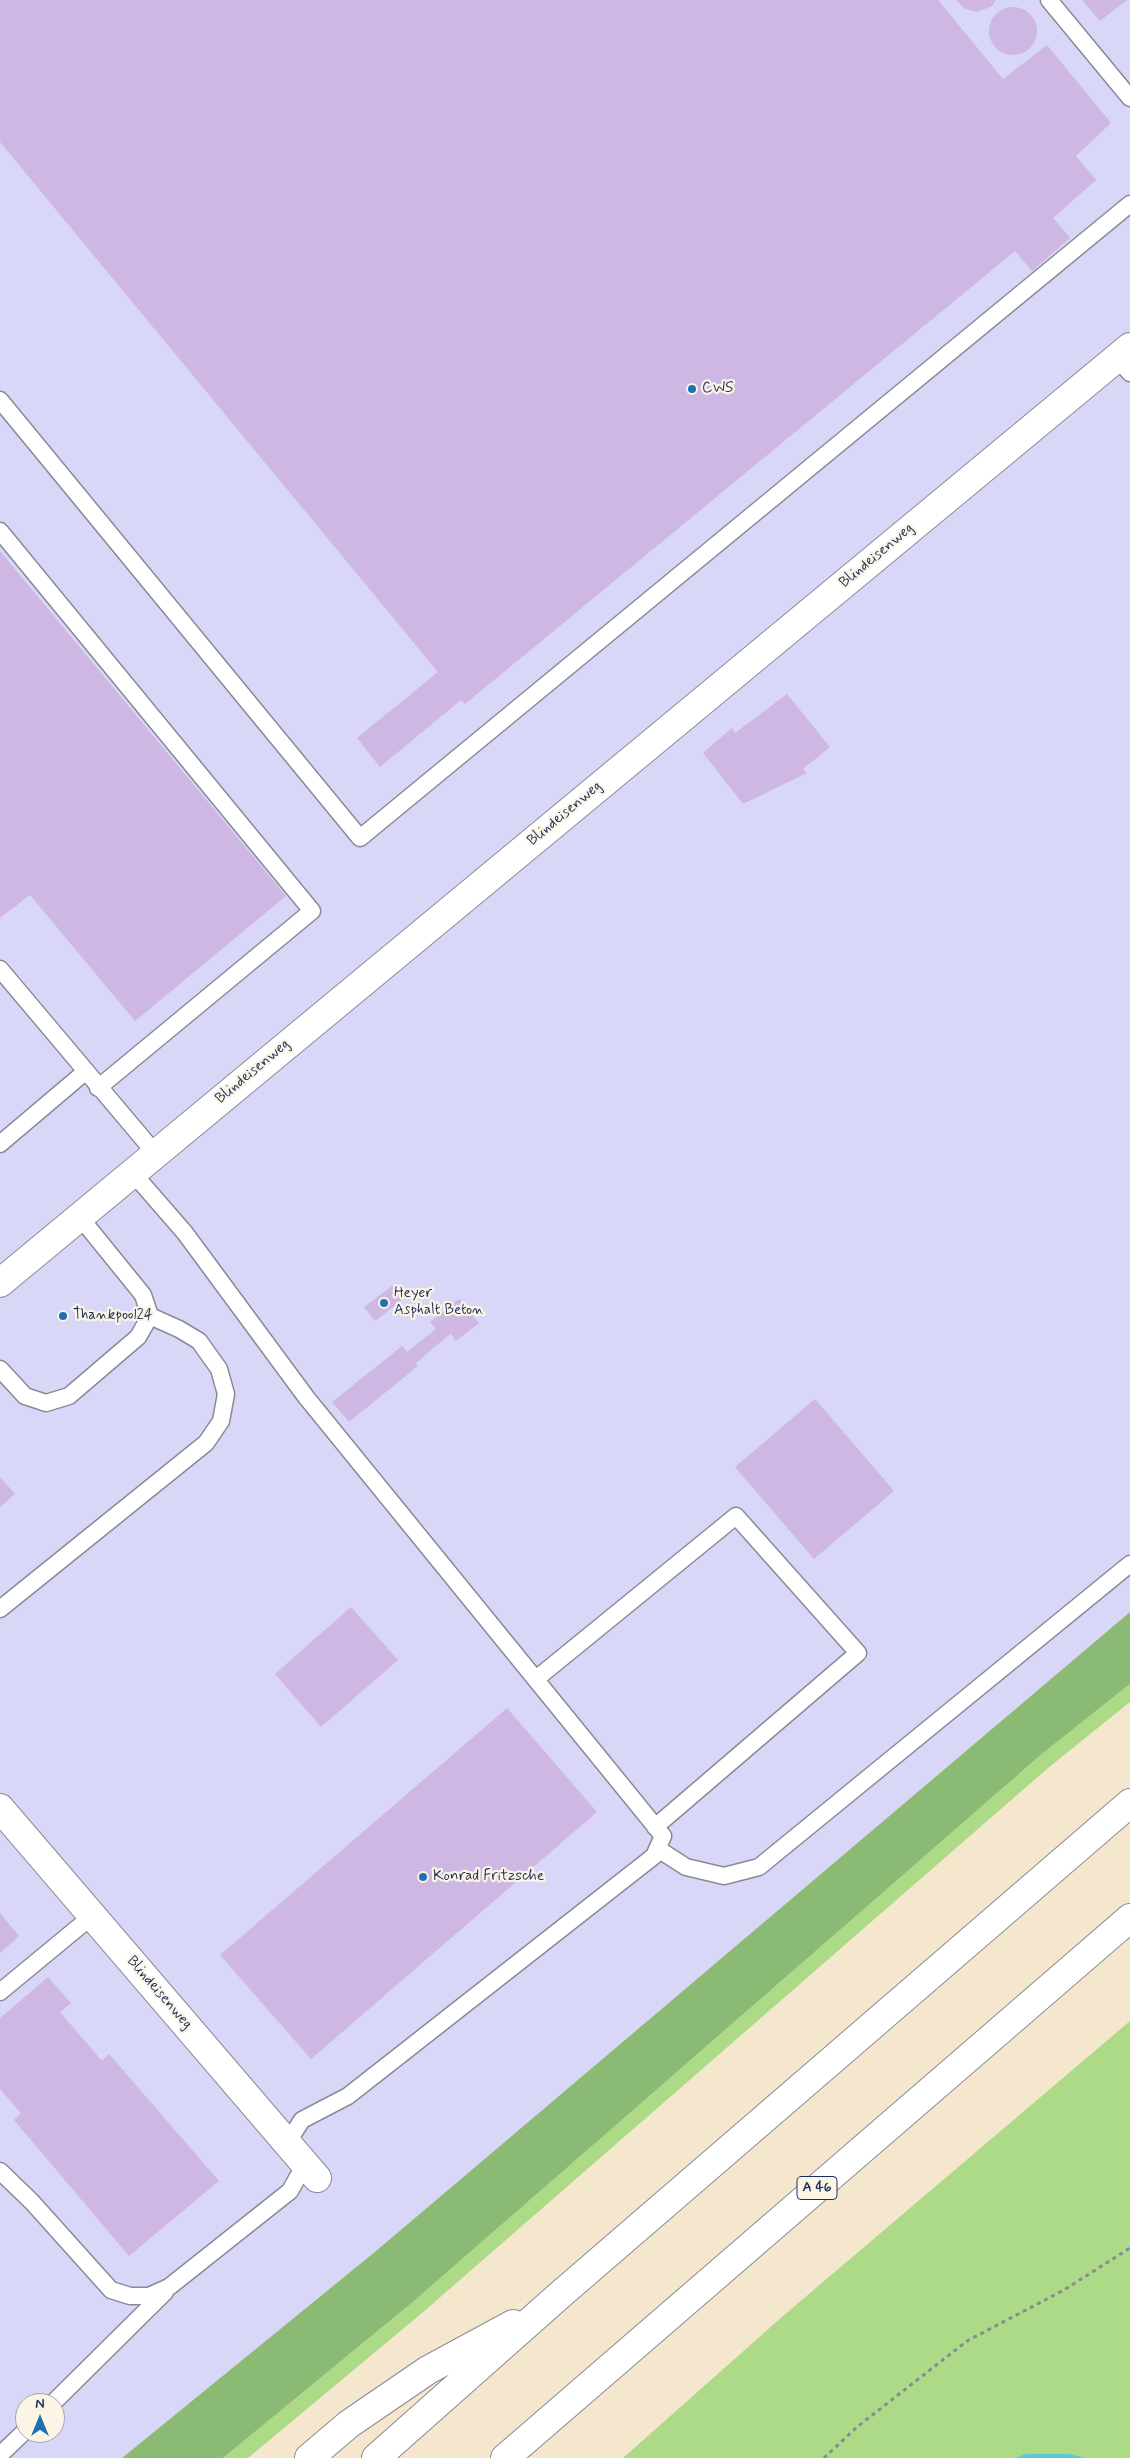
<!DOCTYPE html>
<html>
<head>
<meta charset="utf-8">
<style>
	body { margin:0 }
	#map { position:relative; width:1130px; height:2458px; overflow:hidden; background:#f5e7cd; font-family:Mynerve,sans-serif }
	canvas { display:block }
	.north { position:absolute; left:15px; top:2393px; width:50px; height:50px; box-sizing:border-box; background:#fcf5e5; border:1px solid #a2a6af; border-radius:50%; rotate:0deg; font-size:14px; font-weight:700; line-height:20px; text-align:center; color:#1b2f5e }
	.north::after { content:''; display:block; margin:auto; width:18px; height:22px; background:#1f6fb2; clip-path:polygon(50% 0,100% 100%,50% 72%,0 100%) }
</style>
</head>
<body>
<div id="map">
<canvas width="1130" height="2458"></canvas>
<div class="north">N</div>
</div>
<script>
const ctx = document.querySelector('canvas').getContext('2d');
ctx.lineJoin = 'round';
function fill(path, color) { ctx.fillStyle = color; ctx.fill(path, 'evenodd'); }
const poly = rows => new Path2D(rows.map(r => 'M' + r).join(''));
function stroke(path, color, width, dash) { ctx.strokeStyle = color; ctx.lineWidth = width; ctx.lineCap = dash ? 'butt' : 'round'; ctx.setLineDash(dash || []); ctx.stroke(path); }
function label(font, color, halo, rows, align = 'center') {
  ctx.font = font + ' Mynerve,sans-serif'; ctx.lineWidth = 4.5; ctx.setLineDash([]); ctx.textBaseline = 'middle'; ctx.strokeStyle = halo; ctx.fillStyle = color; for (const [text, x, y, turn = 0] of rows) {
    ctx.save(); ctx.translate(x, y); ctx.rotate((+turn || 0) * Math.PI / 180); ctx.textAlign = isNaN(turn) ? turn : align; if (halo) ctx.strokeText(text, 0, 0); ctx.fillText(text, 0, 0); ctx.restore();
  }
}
fill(poly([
	[0,0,1130,0,1130,1612,376,2251,122,2458,0,2458],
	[25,2403,55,2403,55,2433,25,2433]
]), '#d9d7f8');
fill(poly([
	[1130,1684,1130,1702,1048,1768,422,2313,248,2458,223,2458,414,2301,1043,1753],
	[1130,2021,1130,2458,1086,2458,1070,2454,1025,2454,1015,2458,623,2458,783,2316]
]), '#adda87');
fill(poly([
	[1130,1612,1130,1684,1043,1753,414,2301,223,2458,122,2458,376,2251]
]), '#8aba74');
fill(poly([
	[1025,2454,1070,2454,1086,2458,1015,2458]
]), '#5dcad3');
fill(poly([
	[0,0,938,0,1003,79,1047,45,1111,123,1076,156,1096,180,1053,218,1070,238,1032,271,1015,251,465,704,461,700,380,767,357,738,438,672,0,142],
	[956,0,996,0,992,6,978,12,965,9],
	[1082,0,1127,0,1100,21],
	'989 31a24 24 0 1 1 48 0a24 24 0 1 1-48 0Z',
	[0,551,286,896,135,1021,30,895,0,918],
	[787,694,830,747,803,769,807,773,743,804,703,753,732,728,735,733],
	[396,1283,406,1297,375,1321,364,1307],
	[459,1299,479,1323,456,1341,451,1334,444,1339,416,1363,418,1366,349,1422,332,1402,402,1346,407,1352,436,1329,430,1322],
	[815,1399,894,1491,814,1559,735,1467],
	[0,1477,15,1494,0,1507],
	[351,1607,398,1660,321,1727,275,1674],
	[507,1708,597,1812,311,2059,220,1955],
	[0,1913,19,1936,0,1953],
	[48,1977,71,2003,60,2012,102,2061,109,2054,219,2181,129,2256,14,2120,21,2113,0,2089,0,2018]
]), '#ceb7e3');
const service = poly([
	[1049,0,1130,98],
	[1117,358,1130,373],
	[0,400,360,838,1130,204],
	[0,531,312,911,98,1088],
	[0,969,155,1153],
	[0,1144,85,1072],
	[132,1172,185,1233,306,1397,663,1836,654,1856,348,2096,302,2120,287,2143],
	[0,1369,25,1396,46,1403,69,1396,138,1337,150,1316,143,1295,79,1216],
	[0,1609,206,1443,221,1421,226,1394,219,1369,199,1341,179,1329,150,1316],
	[536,1679,736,1516,858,1653,655,1827],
	[658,1849,686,1867,724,1876,759,1867,1130,1564],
	[0,1992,92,1916],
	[0,2171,32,2202,111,2290,130,2296,149,2296,169,2287,290,2191,305,2164],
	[53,2403,165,2292],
	[0,2455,25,2431]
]);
const minor = poly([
	[0,1283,1130,347],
	[0,1808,317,2178]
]);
const motorway = poly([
	[309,2458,349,2424,428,2370,513,2324],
	[376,2458,561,2294,1130,1803],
	[505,2458,1130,1918]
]);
stroke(service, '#888b96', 19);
stroke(minor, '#888b96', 30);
stroke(motorway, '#888b96', 30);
stroke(poly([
	[824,2458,857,2427,967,2341,1064,2290,1130,2248]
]), '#888b96', 3, [4, 4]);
stroke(service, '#fff', 16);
stroke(minor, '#fff', 28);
stroke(motorway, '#fff', 28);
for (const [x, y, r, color] of [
	[692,389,5,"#1f6fb2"],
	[384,1303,5,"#1f6fb2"],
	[63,1316,5,"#1f6fb2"],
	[423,1877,5,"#1f6fb2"]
]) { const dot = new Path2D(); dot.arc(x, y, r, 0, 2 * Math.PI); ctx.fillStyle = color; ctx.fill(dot); stroke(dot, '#fcf5e5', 2); }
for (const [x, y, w] of [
	[817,2188,40]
]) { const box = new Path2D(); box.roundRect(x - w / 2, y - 11.5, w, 23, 4); ctx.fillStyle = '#fcf5e5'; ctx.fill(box); stroke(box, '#1b2f5e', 1); }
label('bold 14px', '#1b2f5e', null, [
	["A 46",817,2188]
]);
label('15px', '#1b2f5e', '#fcf5e5', [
	["CWS",702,389],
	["Heyer",394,1294],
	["Asphalt Beton",394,1311],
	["Thankpool24",73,1316],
	["Konrad Fritzsche",433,1877]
], 'left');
label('15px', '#1b2f5e', '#fcf5e5', [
	["Blindeisenweg",877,556,-40],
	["Blindeisenweg",565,814,-40],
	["Blindeisenweg",253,1072,-40],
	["Blindeisenweg",159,1993,49]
]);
</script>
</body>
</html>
